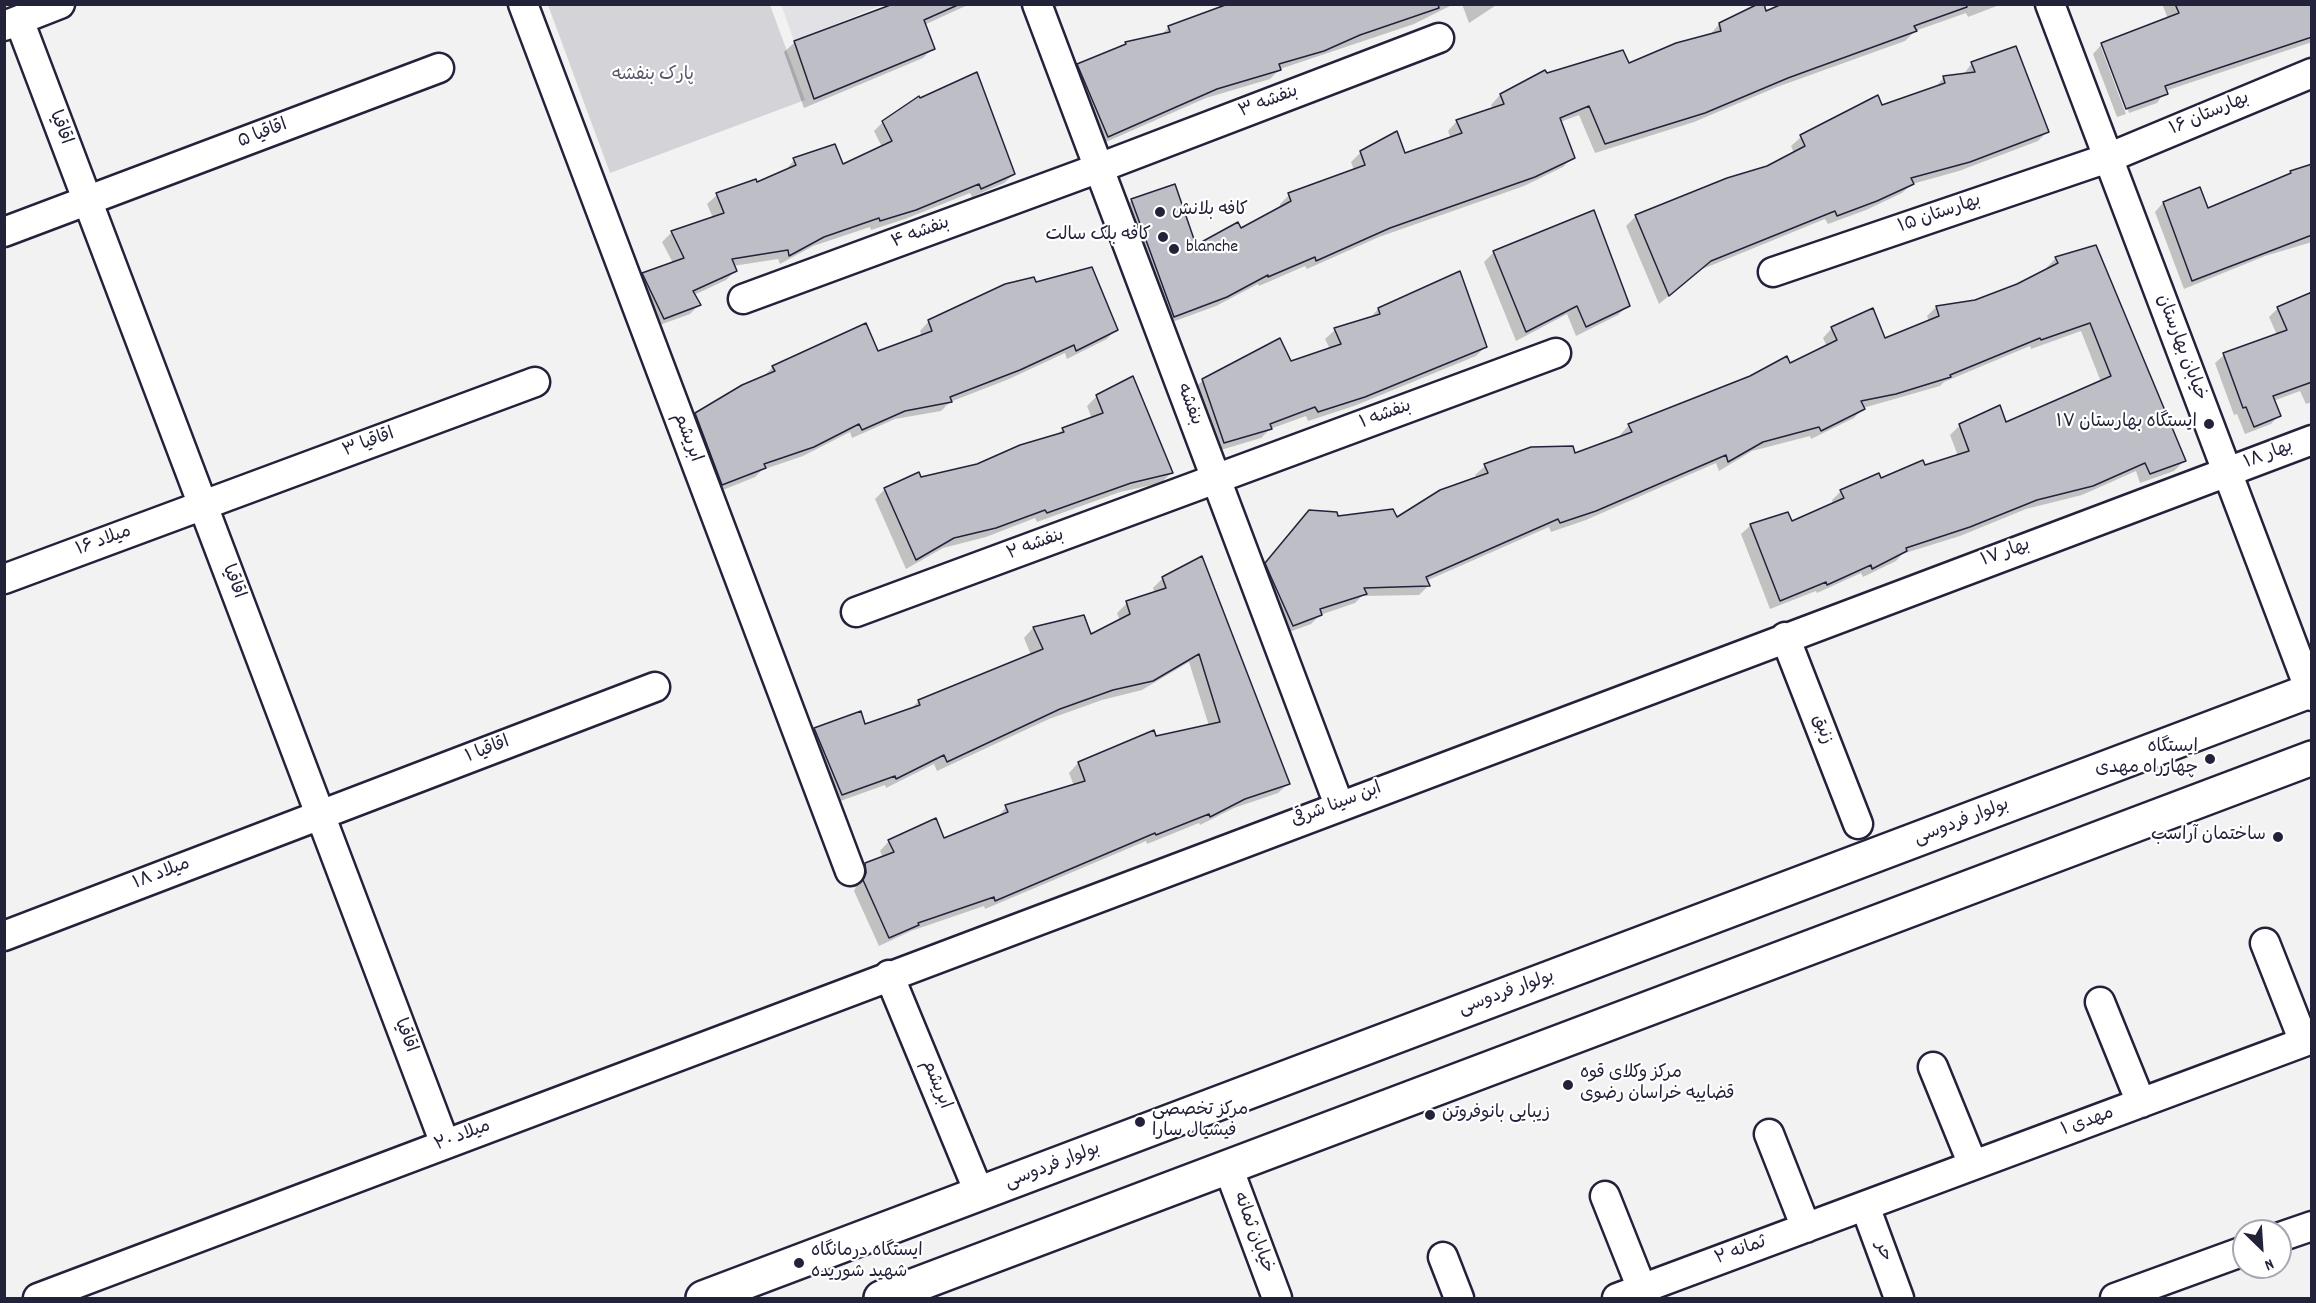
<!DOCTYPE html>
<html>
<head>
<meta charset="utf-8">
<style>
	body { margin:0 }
	#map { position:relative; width:2316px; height:1303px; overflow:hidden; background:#f2f2f3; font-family:Dekko,sans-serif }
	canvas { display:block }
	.frame { position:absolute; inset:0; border:6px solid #22223b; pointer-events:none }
	.north { position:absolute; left:2232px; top:1219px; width:60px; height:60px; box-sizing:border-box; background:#fff; border:2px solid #a7a7b1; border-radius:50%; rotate:155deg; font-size:16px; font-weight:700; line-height:24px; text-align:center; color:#22223b }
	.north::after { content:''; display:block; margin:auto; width:21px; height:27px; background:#22223b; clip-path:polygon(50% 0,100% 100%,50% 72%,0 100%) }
</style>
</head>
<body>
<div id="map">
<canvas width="2316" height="1303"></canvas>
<div class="frame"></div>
<div class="north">N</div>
</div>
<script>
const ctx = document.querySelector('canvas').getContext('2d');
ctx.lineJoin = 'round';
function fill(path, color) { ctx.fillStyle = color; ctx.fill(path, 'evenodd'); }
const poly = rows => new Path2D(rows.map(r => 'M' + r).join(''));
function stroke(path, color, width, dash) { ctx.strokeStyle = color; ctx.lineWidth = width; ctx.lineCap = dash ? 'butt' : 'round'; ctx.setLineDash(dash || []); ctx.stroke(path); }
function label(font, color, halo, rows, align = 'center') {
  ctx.font = font + ' Dekko,"Playpen Sans Arabic",sans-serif'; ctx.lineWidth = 4.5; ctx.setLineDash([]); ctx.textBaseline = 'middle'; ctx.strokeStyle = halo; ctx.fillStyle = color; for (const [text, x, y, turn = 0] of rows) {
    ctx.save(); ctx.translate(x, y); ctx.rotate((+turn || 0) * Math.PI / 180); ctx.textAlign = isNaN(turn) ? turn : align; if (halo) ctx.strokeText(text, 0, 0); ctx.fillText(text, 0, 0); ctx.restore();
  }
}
fill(poly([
	[781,4,882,5,794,41]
]), '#e2e2e6');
fill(poly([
	[548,5,770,5,805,100,610,173]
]), '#d3d3d8');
fill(poly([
	[897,4,970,4,924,25,933,48,923,58,804,108,784,52,794,43],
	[1047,4,1064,4,1049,10],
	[1235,4,1454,4,1414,24,1280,69,1270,79,1206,98,1099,145,1068,75,1078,65,1126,44,1160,36,1168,28,1215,9],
	[1462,4,1498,4,1469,23],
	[1785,4,2002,4,1968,17,1966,13,1915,31,1905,41,1777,87,1694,122,1595,153,1579,115,1560,122,1573,157,1563,167,1524,186,1379,237,1307,269,1305,266,1259,286,1258,284,1216,306,1164,325,1122,209,1132,200,1196,247,1240,230,1281,208,1280,204,1289,195,1354,170,1351,162,1361,152,1404,155,1451,139,1448,131,1457,121,1493,109,1491,105,1500,95,1546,75,1628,65,1710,35,1719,24,1765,13],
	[2165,4,2312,4,2312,42,2165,91,2157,103,2129,113,2105,47,2101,47,2126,114,2117,117,2093,54,2102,44,2168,19,2163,6],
	[1972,63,2047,132,2038,141,1959,171,1912,184,1902,193,1866,210,1828,224,1825,219,1700,270,1659,304,1626,226,1636,216,1767,167,1794,153,1791,146,1801,137,1877,97,1881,107,1935,88,1944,77,1963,75],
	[883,122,1014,174,1004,183,972,197,970,193,905,219,871,230,870,227,813,246,780,264,778,259,733,266,735,271,726,280,694,295,699,305,690,314,654,327,634,284,643,274,673,263,662,242,672,232,713,218,707,204,717,195,755,181,756,184,785,171,794,160,842,166,882,147,874,131],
	[2312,166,2312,242,2265,256,2184,289,2155,212,2163,203,2207,210,2285,177,2291,172],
	[1494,252,1628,305,1618,315,1576,336,1567,314,1516,341,1484,262],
	[2056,258,2184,461,2174,471,2140,483,2136,471,2082,495,2026,509,1960,536,1902,554,1896,561,1863,577,1861,573,1817,593,1816,591,1770,609,1741,534,1751,525,1791,523,1833,505,1832,500,1841,491,1958,456,1950,435,1960,425,2005,424,2101,382,2081,331,2031,349,2030,346,1944,382,1940,386,1863,408,1854,418,1811,439,1810,436,1752,451,1719,471,1716,463,1586,520,1551,532,1549,527,1426,581,1428,586,1419,595,1362,596,1355,603,1320,615,1311,624,1284,634,1257,573,1300,522,1337,518,1396,519,1477,478,1475,475,1485,466,1574,455,1621,438,1620,435,1629,425,1789,366,1827,347,1823,338,1832,328,1884,340,1929,322,1927,316,1936,307,1975,302,2018,285,2047,270,2047,267],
	[1035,284,1116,329,1107,339,1067,359,1065,353,1009,379,950,402,941,411,895,419,852,438,850,432,803,456,762,470,755,477,713,494,686,423,696,414,764,376,773,367,878,353,922,337,920,331,929,321],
	[2312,294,2312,402,2306,404,2300,391,2273,401,2279,415,2271,424,2245,434,2237,414,2234,415,2215,363,2224,355,2277,335,2269,317,2278,308],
	[1378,309,1485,347,1476,356,1354,406,1308,421,1306,416,1270,429,1261,438,1214,452,1193,390,1203,380,1291,363,1330,349,1325,339,1335,330,1369,319],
	[1097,396,1171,473,1161,483,1120,492,1037,522,1035,518,986,537,943,548,906,569,875,499,885,489,977,466,1056,436,1063,429,1092,419,1087,406],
	[1163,578,1288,784,1278,793,1234,808,1200,825,1199,823,1147,844,1146,841,985,909,984,906,911,931,879,946,854,891,857,884,856,875,866,865,883,858,880,851,889,841,943,840,997,818,1006,807,1074,786,1069,773,1078,763,1153,732,1155,738,1209,726,1189,662,1142,690,1102,700,1049,719,937,771,934,764,886,788,885,785,832,804,805,739,815,729,860,712,864,726,909,710,919,701,1031,655,1024,638,1033,628,1083,616,1091,636,1120,621,1117,613,1127,603,1155,593,1153,588]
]), '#0003');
const building = poly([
	[893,4,960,4,924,20,935,49,814,99,794,41,893,4],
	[1228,4,1438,4,1439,8,1360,35,1324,51,1279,64,1281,70,1217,89,1108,137,1077,64,1126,44,1125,42,1170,32,1168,26,1228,4],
	[1758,4,1764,4,1766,11,1782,4,1966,4,1967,7,1914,26,1917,31,1788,78,1705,113,1605,144,1589,106,1560,118,1575,158,1535,177,1390,228,1316,261,1315,257,1268,277,1268,275,1227,297,1174,317,1131,199,1175,184,1196,245,1238,222,1241,228,1291,201,1288,193,1365,165,1360,151,1397,131,1405,153,1462,133,1456,120,1504,104,1500,94,1545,70,1547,73,1623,50,1629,63,1676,43,1721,31,1719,23,1758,4],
	[2175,4,2312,4,2312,37,2165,86,2168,94,2126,109,2101,43,2179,13,2175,4],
	[2016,46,2049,132,1970,162,1911,178,1914,184,1877,201,1837,216,1835,211,1711,261,1669,296,1635,215,1727,178,1767,166,1805,146,1800,135,1878,95,1882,105,1945,83,1943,76,1975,72,1971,62,2016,46],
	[977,72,1015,174,981,189,979,184,916,210,880,221,879,218,824,237,789,256,788,250,732,259,737,271,693,291,701,305,664,319,642,273,684,258,671,231,724,213,716,193,756,179,757,182,796,165,793,158,835,144,843,164,892,141,882,121,919,96,920,98,977,72],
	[2312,164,2312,235,2192,281,2163,202,2200,187,2208,208,2291,173,2290,171,2312,164],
	[1594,210,1630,306,1586,327,1577,306,1526,332,1493,251,1594,210],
	[2096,245,2186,461,2150,474,2145,463,2093,486,2037,500,1970,527,1906,548,1907,551,1872,569,1871,565,1827,585,1826,582,1780,601,1750,524,1788,512,1792,521,1844,498,1840,490,1879,473,1881,478,1923,460,1925,465,1969,451,1959,424,2000,405,2006,422,2111,376,2090,323,2041,340,2040,338,1950,375,1951,377,1896,394,1861,401,1865,409,1821,431,1819,427,1763,442,1728,462,1726,455,1596,511,1560,523,1558,519,1426,577,1430,586,1364,588,1367,594,1320,609,1322,615,1293,626,1271,577,1265,563,1309,510,1337,512,1338,516,1393,509,1397,517,1440,490,1488,473,1484,464,1531,447,1573,446,1575,453,1632,432,1628,424,1750,376,1787,356,1790,363,1837,340,1831,327,1873,308,1885,338,1939,316,1936,306,1975,300,2017,284,2058,263,2055,257,2096,245],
	[1092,267,1118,330,1076,351,1074,345,1020,370,950,397,952,402,905,411,862,430,859,424,814,447,764,464,766,468,722,485,695,413,742,385,775,371,772,366,866,323,878,351,932,331,928,320,1005,284,1034,277,1036,282,1092,267],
	[1460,271,1487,347,1365,397,1318,412,1315,407,1270,424,1272,429,1224,443,1202,379,1280,338,1291,361,1341,344,1334,328,1380,314,1378,308,1460,271],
	[2312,292,2312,382,2273,396,2281,416,2254,427,2246,407,2243,408,2223,353,2287,330,2277,307,2312,292],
	[1133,376,1173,473,1131,483,1047,513,1045,510,996,528,954,538,916,560,884,488,919,472,921,477,977,464,1020,445,1064,432,1062,428,1103,413,1096,395,1133,376],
	[1202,556,1290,784,1245,799,1210,817,1209,814,1156,835,1155,833,995,901,994,897,918,923,919,925,889,938,863,880,866,873,865,863,894,852,888,840,936,818,944,838,1008,812,1005,805,1085,781,1078,762,1154,730,1156,736,1220,722,1199,654,1153,681,1113,690,1060,709,947,762,944,755,896,779,895,776,842,795,814,728,861,711,865,724,920,705,918,700,1043,649,1033,627,1084,615,1091,634,1130,614,1126,601,1166,588,1162,577,1202,556]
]);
fill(building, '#bebec6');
stroke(building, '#22223b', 1.5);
const minor = poly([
	[523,4,850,871],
	[1037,4,1339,805],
	[2050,4,2312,696],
	[19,20,445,1144],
	[4,26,60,4],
	[4,232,439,68],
	[1773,272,2108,158,2312,73],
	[743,299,1099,168,1439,38],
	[4,579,535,382],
	[856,612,1556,353],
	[1785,637,1858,824],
	[4,936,655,687],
	[2265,943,2304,1042],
	[889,975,980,1195],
	[2100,1002,2141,1103],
	[1933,1067,1973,1165],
	[1769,1134,1806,1228],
	[1228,1167,1277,1298],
	[1605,1196,1642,1289],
	[1865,1206,1899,1298],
	[2280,1237,2312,1226],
	[1443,1257,1459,1298],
	[38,1298,2312,440],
	[1617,1298,2312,1039],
	[2115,1298,2244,1251]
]);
const major = poly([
	[703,1298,2312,690],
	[881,1298,2312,758]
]);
stroke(minor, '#22223b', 33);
stroke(major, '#22223b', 38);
stroke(minor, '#fff', 28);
stroke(major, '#fff', 33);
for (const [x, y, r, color] of [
	[1160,212,6,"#22223b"],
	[1163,237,6,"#22223b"],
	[1174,249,6,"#22223b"],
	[2209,424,6,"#22223b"],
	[2210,759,6,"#22223b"],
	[2278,837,6,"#22223b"],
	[1568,1085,6,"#22223b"],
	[1430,1115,6,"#22223b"],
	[1140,1122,6,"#22223b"],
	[799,1263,6,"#22223b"]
]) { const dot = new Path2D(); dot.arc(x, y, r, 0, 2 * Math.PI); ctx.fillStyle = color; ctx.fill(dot); stroke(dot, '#fff', 2); }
label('18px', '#57576a', '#fff', [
	["پارک بنفشه",653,77]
]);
label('18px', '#22223b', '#fff', [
	["بنفشه ۳",1269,103,-21],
	["بهارستان ۱۶",2210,115,-23],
	["اقاقیا",59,128,69],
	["اقاقیا ۵",263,135,-21],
	["بهارستان ۱۵",1940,215,-19],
	["بنفشه ۴",921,234,-20],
	["خیابان بهارستان",2180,348,69],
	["بنفشه",1188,405,69],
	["بنفشه ۱",1386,416,-20],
	["ابریشم",686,438,69],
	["اقاقیا ۳",369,444,-20],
	["بهار ۱۸",2269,456,-21],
	["میلاد ۱۶",104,542,-20],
	["بنفشه ۲",1036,546,-20],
	["بهار ۱۷",2006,554,-20],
	["اقاقیا",232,582,69],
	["زنبق",1821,730,69],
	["اقاقیا ۱",488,751,-21],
	["ابن سینا شرقی",1337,806,-21],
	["بولوار فردوسی",1962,823,-21],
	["میلاد ۱۸",162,875,-21],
	["بولوار فردوسی",1507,994,-20],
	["اقاقیا",404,1036,69],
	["ابریشم",935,1085,68],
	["مهدی ۱",2088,1123,-20],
	["میلاد ۲۰",463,1137,-21],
	["بولوار فردوسی",1053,1167,-21],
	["خیابان ثمانه",1252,1233,69],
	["ثمانه ۲",1741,1252,-20],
	["حر",1882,1252,70]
]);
label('18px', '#22223b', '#fff', [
	["کافه بلانش",1172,212],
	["کافه بلک سالت",1151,237,"right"],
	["blanche",1186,249],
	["ایستگاه بهارستان ۱۷",2197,424,"right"],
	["ایستگاه",2198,749,"right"],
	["چهارراه مهدی",2198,770,"right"],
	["ساختمان آراسب",2266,837,"right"],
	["مرکز وکلای قوه",1580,1075],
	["قضاییه خراسان رضوی",1580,1096],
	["مرکز تخصصی",1152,1112],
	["فیشیال سارا",1152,1133],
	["زیبایی بانوفروتن",1442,1115],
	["ایستگاه درمانگاه",811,1253],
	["شهید شوریده",811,1274]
], 'left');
</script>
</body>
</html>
